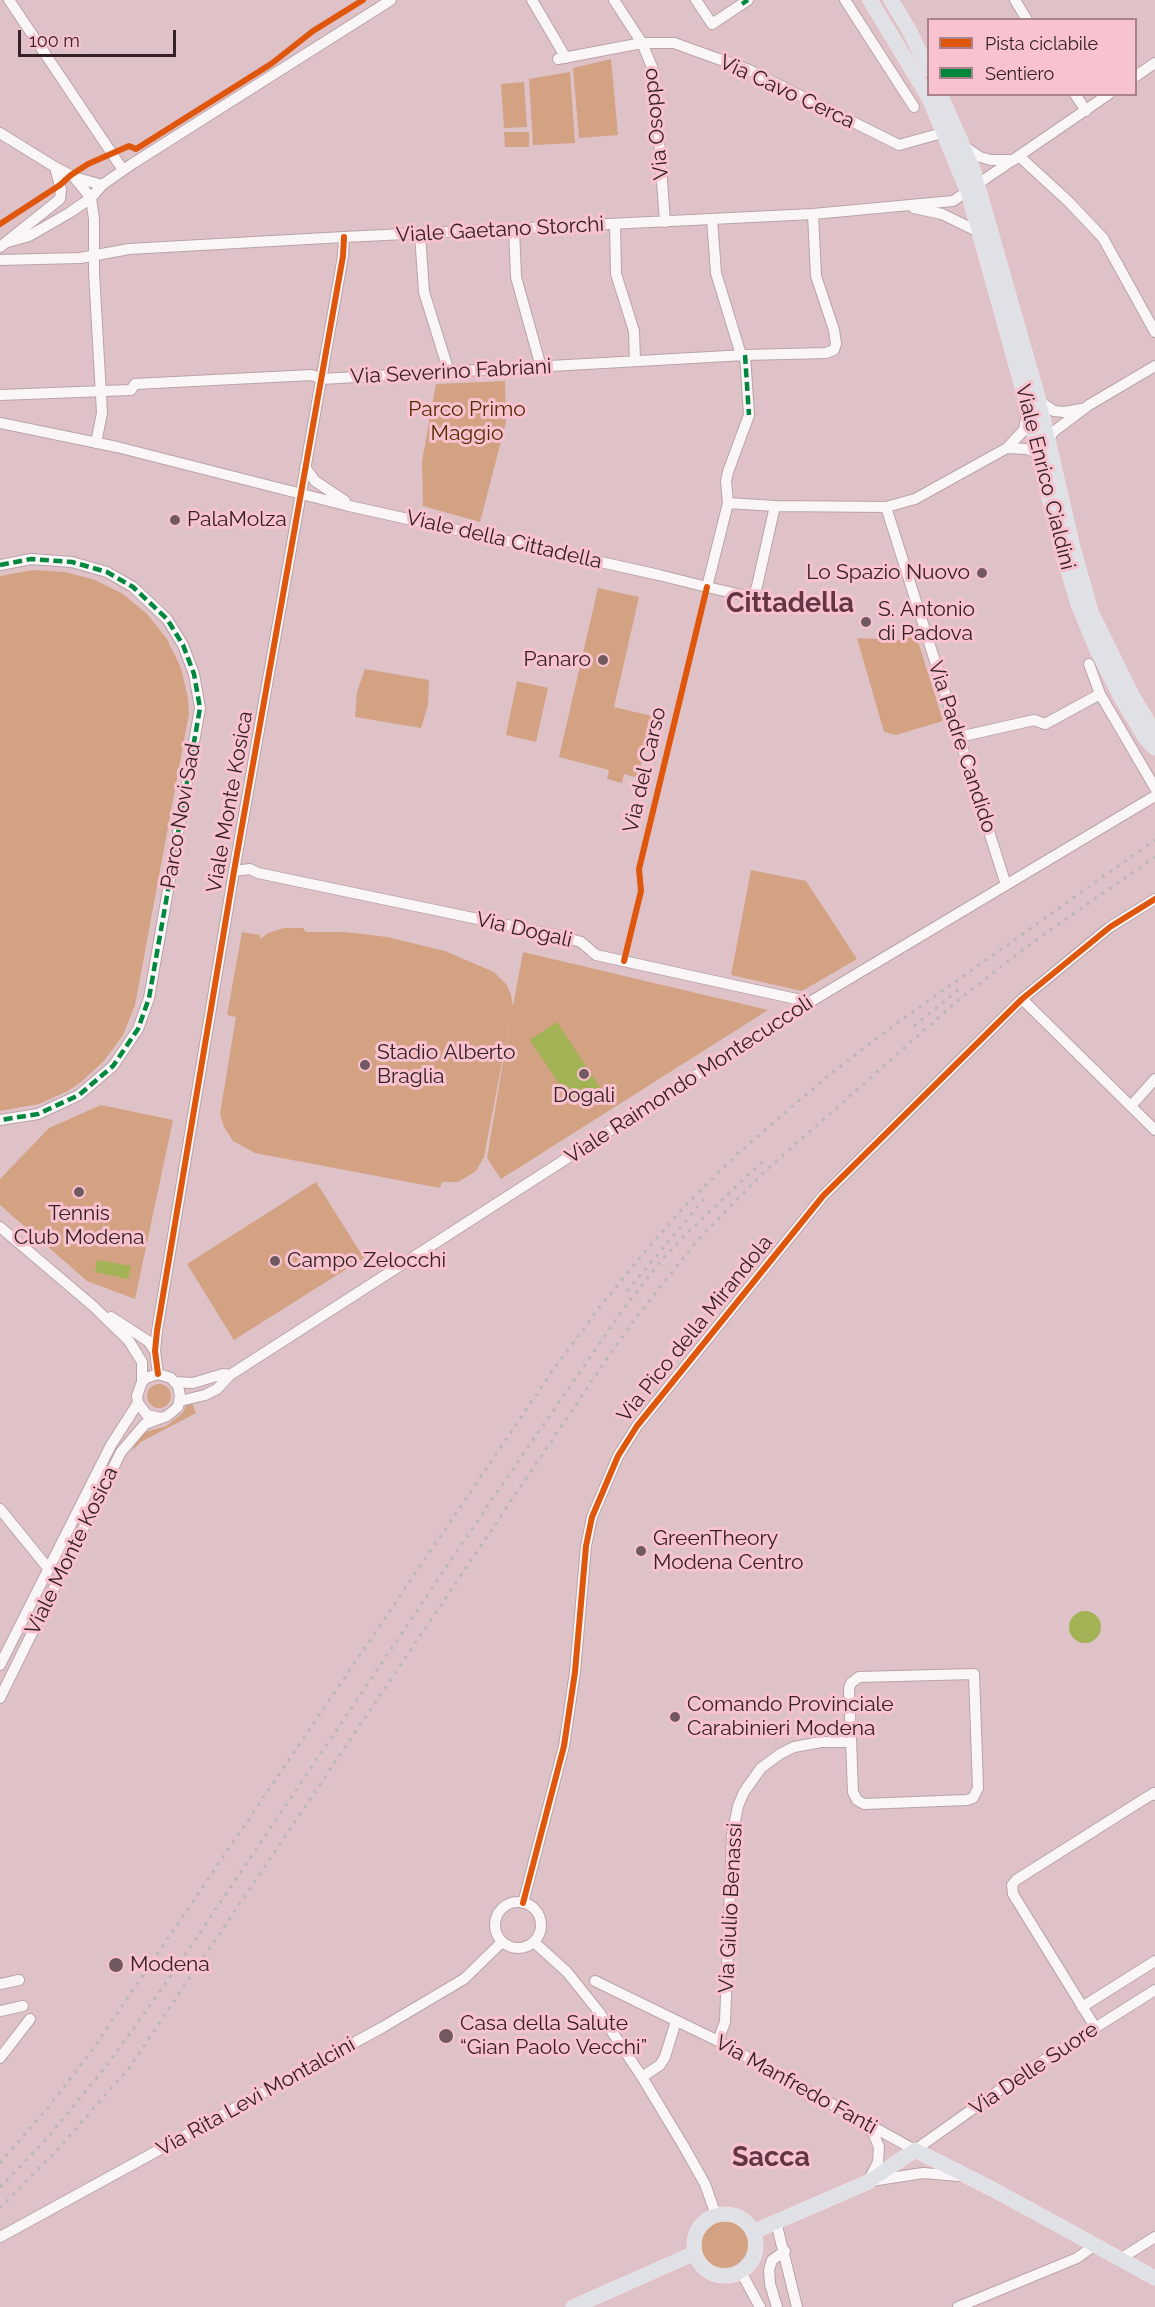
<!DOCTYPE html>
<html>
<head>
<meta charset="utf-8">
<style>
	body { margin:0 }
	#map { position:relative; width:1155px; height:2307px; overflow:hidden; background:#dfc2c8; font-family:Raleway,sans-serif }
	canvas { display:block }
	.legend { position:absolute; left:927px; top:18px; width:210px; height:78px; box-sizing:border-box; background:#f8c2cf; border:2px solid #aa828b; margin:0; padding:8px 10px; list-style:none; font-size:18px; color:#352126 }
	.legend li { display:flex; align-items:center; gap:12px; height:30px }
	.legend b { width:30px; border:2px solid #aa828b }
	.scale { position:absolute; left:18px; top:30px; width:158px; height:27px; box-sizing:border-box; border:3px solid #352126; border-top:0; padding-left:8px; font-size:18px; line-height:21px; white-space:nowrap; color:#352126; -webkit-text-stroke:4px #f8c2cf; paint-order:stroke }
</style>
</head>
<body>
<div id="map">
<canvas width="1155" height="2307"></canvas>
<ul class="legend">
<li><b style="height:8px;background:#df560d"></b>Pista ciclabile</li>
<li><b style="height:8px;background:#00873e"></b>Sentiero</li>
</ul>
<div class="scale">100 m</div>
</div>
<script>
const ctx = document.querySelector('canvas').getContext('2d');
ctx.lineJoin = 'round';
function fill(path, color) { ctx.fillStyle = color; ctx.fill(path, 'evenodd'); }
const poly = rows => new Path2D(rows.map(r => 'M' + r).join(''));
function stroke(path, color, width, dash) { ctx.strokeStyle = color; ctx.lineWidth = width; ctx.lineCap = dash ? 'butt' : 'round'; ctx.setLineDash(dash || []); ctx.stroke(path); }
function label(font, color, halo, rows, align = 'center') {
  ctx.font = font + ' Raleway,sans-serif'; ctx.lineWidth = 6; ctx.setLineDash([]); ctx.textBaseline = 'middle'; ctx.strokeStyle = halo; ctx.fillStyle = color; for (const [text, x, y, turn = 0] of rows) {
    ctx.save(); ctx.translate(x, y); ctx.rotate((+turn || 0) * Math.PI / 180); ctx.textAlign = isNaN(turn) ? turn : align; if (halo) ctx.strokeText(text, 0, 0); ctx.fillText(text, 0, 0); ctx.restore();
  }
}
fill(poly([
	[611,59,618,135,579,138,573,68],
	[570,72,575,143,533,145,529,79],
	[524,82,527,127,504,128,501,84],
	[504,132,529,132,529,147,505,147],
	[505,381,506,422,480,522,423,506,422,461,436,384],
	[33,570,65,572,95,580,123,594,147,614,167,639,181,668,188,698,189,714,135,1005,123,1035,104,1061,81,1082,68,1091,39,1104,0,1111,0,576],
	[598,588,639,597,614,707,652,716,638,778,624,774,622,783,607,779,609,770,559,757],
	[916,635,943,721,896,735,884,732,857,638,900,640],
	[365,669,429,680,428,705,421,728,355,717,357,692],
	[517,681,548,688,536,742,506,735],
	[751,870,806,881,857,959,802,991,731,975],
	[284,928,303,928,306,932,345,932,387,937,445,951,494,972,507,985,511,995,513,1006,523,952,768,1010,501,1179,487,1158,509,1026,484,1157,476,1171,468,1176,458,1182,442,1182,440,1188,255,1153,233,1141,224,1127,220,1114,236,1017,227,1015,242,932,260,935,260,939,268,933],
	[101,1105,173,1120,135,1299,87,1281,0,1205,0,1179,49,1128],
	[316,1182,364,1258,234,1340,187,1264],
	'147 1396a12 12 0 1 1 24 0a12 12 0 1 1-24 0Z',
	[192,1403,196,1413,141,1442,133,1450,134,1444,142,1433,166,1426,183,1413,186,1405],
	'700 2244a24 24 0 1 1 48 0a24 24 0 1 1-48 0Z'
]), '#d2a283');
fill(poly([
	[557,1022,600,1088,573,1105,530,1040],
	[97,1260,131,1266,128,1279,95,1272],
	'1069 1627a16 16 0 1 1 32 0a16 16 0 1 1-32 0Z'
]), '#a3b254');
const minor = poly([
	[9,0,123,170],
	[532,0,566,58],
	[614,0,642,43,654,72,665,222],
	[696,0,712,24,748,0],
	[845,0,914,107],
	[1015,0,1027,20],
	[558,59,642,43,674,43,749,70,899,145,942,133],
	[1136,76,1155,63],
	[1075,94,1086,111],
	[0,133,55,167,74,177,102,185],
	[964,146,980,157,991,160,1014,160],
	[1020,157,1068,201,1103,238,1155,332],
	[74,177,91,198,94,219,94,272,102,413,96,443],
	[914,208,942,214,979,232],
	[712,219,716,273,741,355],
	[615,224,616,274,634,331,635,361],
	[514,229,516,277,541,367],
	[420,234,424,292,449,372],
	[8,242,29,236,69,213,91,198,102,185,132,164,391,0],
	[0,247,60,199,61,190,55,167],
	[0,260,80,258,129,249,344,237,813,214,953,201,1109,94],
	[0,395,131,390,135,384,312,375,321,379,745,355,826,353,834,350,836,344,834,330,816,276,813,214],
	[1039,401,1054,411,1064,412,1081,409],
	[0,423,117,447,345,505,659,575,707,587,746,596,755,592,757,586,775,506,728,503,707,587],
	[1047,444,1053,432,1089,405,1155,366],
	[1007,448,1027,449,1037,453],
	[305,467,315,481,345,501],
	[728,503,726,481,728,472,749,415,745,355],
	[775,506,886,507,915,499,1007,448,1024,430,1027,411],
	[886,507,1006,885],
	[0,565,31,559,72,562,107,572,133,587,167,619,183,645,194,674,200,708,149,998,138,1029,113,1066,79,1095,38,1114,0,1120],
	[1089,664,1100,694,1155,788],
	[959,737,1034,720,1045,724,1100,694],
	[234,871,250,869,258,873,564,937,581,942,596,955,810,1002],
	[1022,999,1155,1130],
	[1131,1106,1155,1079],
	[0,1227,93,1306,129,1341,142,1362,142,1382],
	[111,1317,148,1341,155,1351],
	[158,1374,155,1351,157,1331,234,871,343,256,344,237],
	[175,1382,193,1383,223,1374,230,1375],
	[180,1401,205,1395,217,1389,230,1375,810,1002,1155,796],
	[0,1509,48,1568],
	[0,1665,111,1445,138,1403],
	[974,1674,978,1788,973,1798,967,1800,864,1804,857,1800,853,1792,849,1688,851,1683,859,1677,974,1674],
	[0,1698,121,1452,145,1424,167,1416,178,1407,180,1396,178,1386,171,1378,158,1374,146,1378,142,1382,137,1396,138,1403,147,1415,161,1418],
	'495 1925a23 23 0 1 1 46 0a23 23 0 1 1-46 0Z',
	[523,1903,564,1746,575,1672,586,1546,592,1517,618,1456,637,1426,823,1196,1022,999,1110,927,1155,899],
	[534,1942,567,1972,599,2012,642,2077,683,2145,705,2184,716,2215],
	[595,1981,718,2041,915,2150,1022,2074,1155,1990],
	[0,1984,19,1980],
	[1082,2007,1155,1961],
	[0,2011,23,2006],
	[1095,2027,1013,1894,1012,1885,1016,1880,1141,1801,1154,1793,1155,1795],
	[718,2041,725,2022,732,1836,738,1806,744,1792,761,1768,780,1754,794,1747,821,1742,850,1742],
	[0,2058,30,2019],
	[642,2077,660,2065,665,2057,676,2021],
	[866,2126,874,2135,879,2147,878,2162,868,2182],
	[871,2181,923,2173,959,2176],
	[776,2222,797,2307],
	[0,2237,383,2027,464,1979,502,1942],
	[1120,2259,1155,2237],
	[741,2272,760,2307],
	[777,2307,770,2284,769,2270,772,2260,785,2251],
	[958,2307,1077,2258,1095,2245]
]);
const major = poly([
	[870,0,929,98,968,192,1028,408,1060,544,1078,604,1097,650,1122,699,1146,739,1155,748],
	[891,0,909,30,928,69],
	[940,94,973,169,1039,401,1072,544,1091,612,1132,695,1155,734],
	'694 2245a31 31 0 1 1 62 0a31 31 0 1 1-62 0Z',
	[753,2232,868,2182,915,2150,994,2190,1155,2278],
	[573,2307,695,2253]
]);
stroke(minor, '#b9a3a8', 12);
stroke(major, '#f1e4e6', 15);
stroke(minor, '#faf6f7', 10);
stroke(major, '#e0e1e6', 14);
stroke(poly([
	[914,1026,958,990],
	[627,1291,704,1199],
	[0,2163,46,2110,93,2049,551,1373,598,1309,649,1247,682,1209,737,1154,829,1075,893,1026,1155,840],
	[0,2187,43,2143,104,2069,166,1983,493,1498,622,1311,661,1261,682,1238,766,1158],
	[0,2208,57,2150,129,2068,604,1363,634,1320,696,1242,762,1174,957,1001,1033,942,1155,857]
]), '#bdb6b8', 3, [3, 6]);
stroke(poly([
	[742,4,748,0],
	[745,355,749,415],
	[0,565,31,559,72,562,107,572,133,587,167,619,183,645,194,674,200,708,149,998,138,1029,113,1066,79,1095,38,1114,0,1120]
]), '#00873e', 4.5, [9, 4.5]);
stroke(poly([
	[0,224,60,185,71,175,88,164,129,146,136,149,271,64,313,31,363,0],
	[624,961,641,891,639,869,707,587],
	[158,1374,155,1351,157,1331,234,871,343,256,344,237],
	[523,1903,564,1746,575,1672,586,1546,592,1517,618,1456,637,1426,823,1196,1022,999,1110,927,1155,899]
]), '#df560d', 6);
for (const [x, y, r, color] of [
	[175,520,6,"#70595f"],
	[982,573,6,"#70595f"],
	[866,622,6,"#70595f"],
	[603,660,6,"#70595f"],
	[365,1065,6,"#70595f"],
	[584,1074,6,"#70595f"],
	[79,1192,6,"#70595f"],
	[275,1261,6,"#70595f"],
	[641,1551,6,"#70595f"],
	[675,1717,6,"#70595f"],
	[116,1965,8,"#70595f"],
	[446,2036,8,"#70595f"]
]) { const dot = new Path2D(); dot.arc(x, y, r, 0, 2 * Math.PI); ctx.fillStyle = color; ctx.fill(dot); stroke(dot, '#f8c2cf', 2); }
label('21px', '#352126', '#f8c2cf', [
	["Via Cavo Cerca",787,92,25],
	["Via Osoppo",656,124,-96],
	["Viale Gaetano Storchi",500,230,-3],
	["Via Severino Fabriani",451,372,-3],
	["Viale Enrico Cialdini",1045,477,76],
	["Viale della Cittadella",504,540,13],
	["Via Padre Candido",962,747,72],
	["Via del Carso",645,770,-77],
	["Viale Monte Kosica",230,802,-80],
	["Parco Novi Sad",181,816,-80],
	["Via Dogali",524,930,13],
	["Viale Raimondo Montecuccoli",689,1080,-33],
	["Via Pico della Mirandola",695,1329,-51],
	["Viale Monte Kosica",72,1551,-64],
	["Via Giulio Benassi",731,1908,-87],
	["Via Delle Suore",1034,2069,-34],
	["Via Manfredo Fanti",796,2085,29],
	["Via Rita Levi Montalcini",256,2097,-29]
]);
label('21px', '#512d01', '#f8c2cf', [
	["Parco Primo",467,410],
	["Maggio",467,434]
]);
label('21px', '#352126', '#f8c2cf', [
	["PalaMolza",187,520],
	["Lo Spazio Nuovo",970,573,"right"],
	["S. Antonio",878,610],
	["di Padova",878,634],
	["Panaro",591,660,"right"],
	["Stadio Alberto",377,1053],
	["Braglia",377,1077],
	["Dogali",584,1096,"center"],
	["Tennis",79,1214,"center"],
	["Club Modena",79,1238,"center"],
	["Campo Zelocchi",287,1261],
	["GreenTheory",653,1539],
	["Modena Centro",653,1563],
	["Comando Provinciale",687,1705],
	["Carabinieri Modena",687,1729],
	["Modena",130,1965],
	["Casa della Salute",460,2024],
	["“Gian Paolo Vecchi”",460,2048]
], 'left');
label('bold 27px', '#623642', '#f8c2cf', [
	["Cittadella",790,604],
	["Sacca",771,2158]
]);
</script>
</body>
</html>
